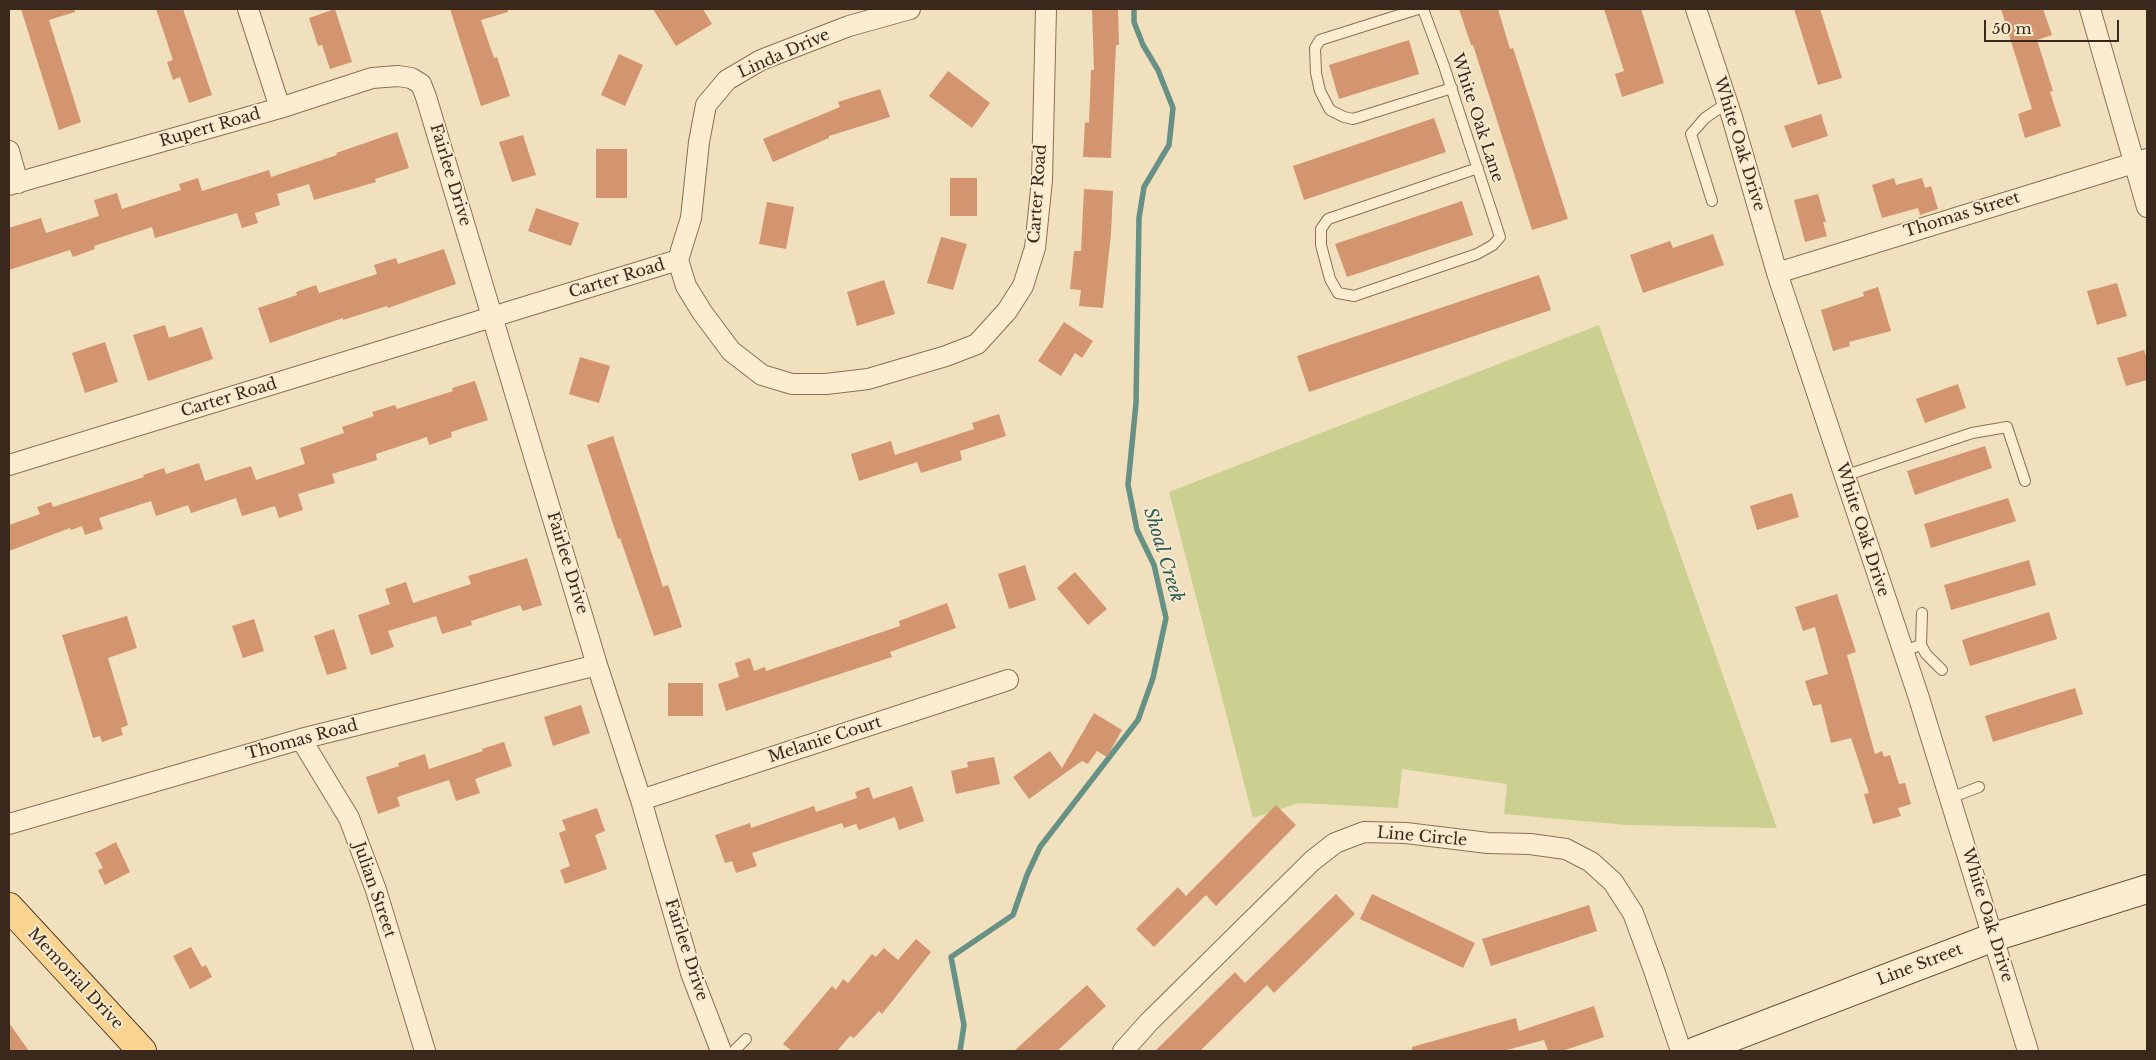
<!DOCTYPE html>
<html>
<head>
<meta charset="utf-8">
<style>
	body { margin:0 }
	#map { position:relative; width:2156px; height:1060px; overflow:hidden; background:#f1e0bd; font-family:"Libre Baskerville",serif }
	canvas { display:block }
	.frame { position:absolute; inset:0; border:10px solid #39281b; pointer-events:none }
	.scale { position:absolute; left:1984px; top:20px; width:135px; height:22px; box-sizing:border-box; border:2px solid #39281b; border-top:0; padding-left:6px; font-size:15px; line-height:18px; white-space:nowrap; color:#39281b; -webkit-text-stroke:4px #f8eace; paint-order:stroke }
</style>
</head>
<body>
<div id="map">
<canvas width="2156" height="1060"></canvas>
<div class="frame"></div>
<div class="scale">50 m</div>
</div>
<script>
const ctx = document.querySelector('canvas').getContext('2d');
ctx.lineJoin = 'round';
function fill(path, color) { ctx.fillStyle = color; ctx.fill(path, 'evenodd'); }
const poly = rows => new Path2D(rows.map(r => 'M' + r).join(''));
function stroke(path, color, width, dash) { ctx.strokeStyle = color; ctx.lineWidth = width; ctx.lineCap = dash ? 'butt' : 'round'; ctx.setLineDash(dash || []); ctx.stroke(path); }
function label(font, color, halo, rows, align = 'center') {
  ctx.font = font + ' "Libre Baskerville",serif'; ctx.lineWidth = 4; ctx.setLineDash([]); ctx.textBaseline = 'middle'; ctx.strokeStyle = halo; ctx.fillStyle = color; for (const [text, x, y, turn = 0] of rows) {
    ctx.save(); ctx.translate(x, y); ctx.rotate((+turn || 0) * Math.PI / 180); ctx.textAlign = isNaN(turn) ? turn : align; if (halo) ctx.strokeText(text, 0, 0); ctx.fillText(text, 0, 0); ctx.restore();
  }
}
fill(poly([
	[1599,325,1777,828,1627,825,1504,814,1507,784,1402,769,1398,808,1299,803,1253,818,1169,492]
]), '#cbd091');
stroke(poly([
	[960,1051,964,1025,951,957,1013,915,1027,875,1040,847,1138,720,1153,678,1166,618,1154,565,1137,530,1128,485,1136,403,1139,218,1144,187,1169,145,1173,108,1158,70,1143,45,1134,22,1134,9]
]), '#689185', 5.5);
fill(poly([
	[21,9,75,9,75,12,49,20,81,122,59,130],
	[156,9,183,9,212,95,189,103,180,77,173,80,167,62,173,60],
	[335,9,352,62,330,69,322,45,318,46,309,18],
	[450,9,508,9,508,12,481,20,494,58,497,57,510,96,481,106],
	[653,9,703,9,712,24,676,46],
	[1092,9,1118,9,1119,45,1116,45,1111,158,1083,157,1085,122,1089,123,1091,70,1094,70],
	[1459,9,1498,9,1510,49,1513,48,1568,219,1532,230,1473,45,1471,45],
	[1604,9,1641,9,1664,83,1622,97,1615,74,1624,71],
	[1794,9,1820,9,1842,78,1818,85],
	[2001,9,2043,9,2052,35,2037,40,2053,91,2050,92,2061,126,2025,138,2018,114,2032,109],
	[1409,40,1419,74,1339,99,1329,65],
	[619,54,643,65,625,106,601,95],
	[948,71,990,103,972,128,929,96],
	[880,89,890,117,829,136,829,138,773,162,763,139,840,107,838,102],
	[1821,114,1828,136,1792,148,1784,126],
	[1434,118,1446,152,1304,200,1293,166],
	[397,132,409,168,375,179,376,182,314,200,309,184,277,194,280,205,255,213,258,223,242,228,237,213,155,238,152,227,94,246,95,249,73,257,70,250,9,270,9,228,41,218,46,233,99,216,94,200,117,193,122,209,181,190,179,184,198,178,202,191,269,170,271,177,337,155,336,153],
	[523,135,536,175,512,182,499,142],
	[596,149,627,149,627,198,596,198],
	[950,178,977,178,977,216,950,216],
	[1894,178,1896,185,1922,178,1925,188,1931,186,1938,209,1920,215,1918,208,1882,218,1872,185],
	[1084,189,1113,191,1111,234,1103,308,1079,306,1081,290,1070,289,1074,251,1081,251],
	[1818,194,1826,222,1823,222,1827,236,1805,242,1794,200],
	[1462,201,1473,235,1347,277,1335,244],
	[767,202,794,207,786,249,759,244],
	[536,208,579,223,571,246,528,231],
	[1713,234,1724,265,1643,293,1630,255,1670,241,1673,248],
	[941,237,967,244,953,290,927,283],
	[444,249,456,284,388,308,387,306,343,320,343,318,270,343,258,308,297,295,296,292,316,285,319,293,377,274,374,265,396,258,398,264],
	[1539,275,1551,310,1309,392,1297,356],
	[884,280,895,314,857,326,847,292],
	[2117,283,2127,316,2097,325,2087,291],
	[1878,287,1891,331,1849,342,1850,346,1833,351,1821,310,1864,296,1863,292],
	[1064,322,1093,341,1082,358,1075,353,1061,376,1038,361],
	[165,325,169,338,202,327,213,359,148,381,133,335],
	[105,342,118,382,85,393,72,353],
	[2144,350,2147,359,2147,380,2126,386,2117,358],
	[580,357,610,366,599,403,569,394],
	[475,381,488,420,451,432,452,437,429,445,427,437,376,454,377,460,332,474,335,483,298,494,303,510,279,518,275,506,242,516,236,498,191,513,188,505,156,516,151,501,99,518,103,529,85,535,82,526,71,530,70,528,9,551,9,525,40,514,37,507,51,502,53,507,144,477,143,475,164,468,166,474,199,463,205,481,251,466,256,480,305,464,300,448,344,433,342,427,374,416,372,412,395,405,397,409,453,391,452,388],
	[1958,384,1966,408,1925,423,1916,399],
	[999,414,1006,436,960,451,962,460,921,473,917,462,859,481,851,454,891,441,895,455,974,429,972,423],
	[613,436,663,587,668,585,682,627,654,636,620,538,618,539,587,445],
	[1985,446,1992,468,1915,495,1907,471],
	[1792,493,1799,517,1757,530,1750,506],
	[2008,498,2016,521,1931,548,1924,524],
	[527,558,542,605,523,611,520,605,471,621,472,625,442,634,436,616,388,631,394,647,371,655,358,615,390,604,385,589,406,582,413,603,471,584,468,576],
	[2029,560,2036,585,1951,610,1944,585],
	[1025,565,1036,600,1009,609,998,574],
	[1075,572,1107,609,1088,625,1057,588],
	[1837,594,1856,652,1847,655,1875,754,1882,751,1884,757,1890,755,1899,784,1905,783,1911,804,1898,808,1901,816,1873,824,1864,794,1869,793,1851,738,1831,743,1821,704,1813,706,1805,681,1828,674,1815,627,1803,631,1795,607],
	[947,603,956,628,890,652,892,657,726,711,718,684,739,677,735,663,750,658,754,671,765,667,766,671,900,626,899,621],
	[2049,612,2057,639,1970,666,1962,640],
	[127,616,137,648,108,658,128,725,121,728,123,735,102,742,100,736,93,738,62,635],
	[254,619,264,651,243,658,232,626],
	[334,629,347,669,327,675,314,636],
	[668,683,703,683,703,716,668,716],
	[2075,688,2083,714,1993,742,1985,716],
	[581,705,590,733,553,746,544,717],
	[1094,713,1122,730,1107,757,1097,751,1088,764,1082,761,1029,799,1013,777,1050,751,1062,768],
	[504,742,512,766,475,779,480,793,456,801,449,780,397,797,400,806,378,814,366,777,399,766,398,763,425,754,429,769,483,751,482,749],
	[994,757,1000,784,956,794,951,771,968,767,967,762],
	[912,786,924,821,899,830,895,817,859,830,856,824,844,828,842,823,752,853,757,866,736,873,732,861,725,863,715,835,750,823,751,828,814,806,816,812,857,798,855,792,869,787,873,799],
	[1276,805,1296,825,1216,906,1206,895,1154,947,1136,929,1178,887,1186,896],
	[597,808,605,831,595,835,607,869,565,884,560,870,570,866,559,833,566,830,562,820],
	[116,842,130,872,105,885,98,870,103,868,95,853],
	[1336,894,1355,914,1274,993,1267,985,1200,1051,1155,1051,1235,972,1245,983],
	[1372,894,1475,943,1463,968,1360,919],
	[1589,905,1597,931,1491,966,1482,939],
	[916,939,931,952,882,1014,879,1011,854,1038,850,1036,837,1051,792,1051,783,1044,832,986,836,990,843,979,848,983,872,954,876,957,884,948,898,960],
	[191,947,202,967,206,965,212,977,190,989,173,956],
	[1087,985,1106,1006,1057,1051,1014,1051],
	[1594,1006,1604,1037,1562,1051,1548,1051,1544,1040,1503,1051,1412,1051,1412,1047,1516,1018,1519,1031],
	[9,1023,29,1051,9,1051]
]), '#d39570');
const lane = poly([
	[1418,9,1320,40,1315,48,1316,73,1320,91,1330,110,1344,117,1353,119,1452,88],
	[1423,9,1444,66,1500,237,1493,245,1477,254,1354,296,1338,293,1330,279,1321,245,1321,229,1328,219,1478,168],
	[1712,201,1691,134,1705,118,1727,103],
	[1844,476,1972,433,2007,427,2025,481],
	[1921,645,1922,613],
	[1903,651,1921,645,1926,654,1942,670],
	[1950,798,1979,787],
	[734,1051,746,1039]
]);
const street = poly([
	[248,9,280,108],
	[1696,9,1732,117,1777,273,1918,695,2028,1051],
	[2090,9,2147,207],
	[9,151,18,183],
	[9,185,280,108,372,78,398,76,411,78,421,84,426,97,597,665,641,800,691,973,721,1051],
	[678,260,686,286,702,312,731,351,762,375,792,384,826,384,868,379,946,356,977,344,1007,311,1023,286,1035,248,1042,180,1046,9],
	[678,260,691,218,699,142,706,105,727,80,761,60,849,26,910,9],
	[1777,273,2147,159],
	[9,465,678,260],
	[301,739,349,818,376,890,425,1051],
	[641,800,1008,680],
	[9,824,301,739,597,665],
	[1123,1051,1149,1022,1312,861,1335,843,1364,832,1406,833,1488,843,1530,844,1566,849,1591,862,1613,882,1633,913,1654,970,1681,1051]
]);
const secondary = poly([
	[1696,1051,1994,937,2147,889]
]);
const primary = poly([
	[9,907,142,1051]
]);
stroke(lane, '#8b6f55', 12);
stroke(street, '#8b6f55', 22);
stroke(secondary, '#6c5038', 30);
stroke(primary, '#583d2a', 30);
stroke(lane, '#fcedd1', 10);
stroke(street, '#fcedd1', 20);
stroke(secondary, '#fcedd1', 28);
stroke(primary, '#f9d491', 28);
label('16px', '#39281b', '#f8eace', [
	["Linda Drive",784,54,-24],
	["White Oak Lane",1477,118,72],
	["Rupert Road",210,128,-16],
	["White Oak Drive",1739,144,73],
	["Fairlee Drive",450,175,73],
	["Carter Road",1038,194,-86],
	["Thomas Street",1962,215,-17],
	["Carter Road",617,279,-17],
	["Carter Road",229,398,-17],
	["White Oak Drive",1862,530,72],
	["Fairlee Drive",567,563,73],
	["Thomas Road",302,740,-15],
	["Melanie Court",825,740,-18],
	["Line Circle",1422,837,5],
	["Julian Street",374,890,71],
	["White Oak Drive",1987,915,73],
	["Fairlee Drive",686,950,72],
	["Line Street",1920,965,-21],
	["Memorial Drive",75,979,47]
]);
label('italic 18px', '#295a55', '#f8eace', [
	["Shoal Creek",1163,555,73]
]);
</script>
</body>
</html>
